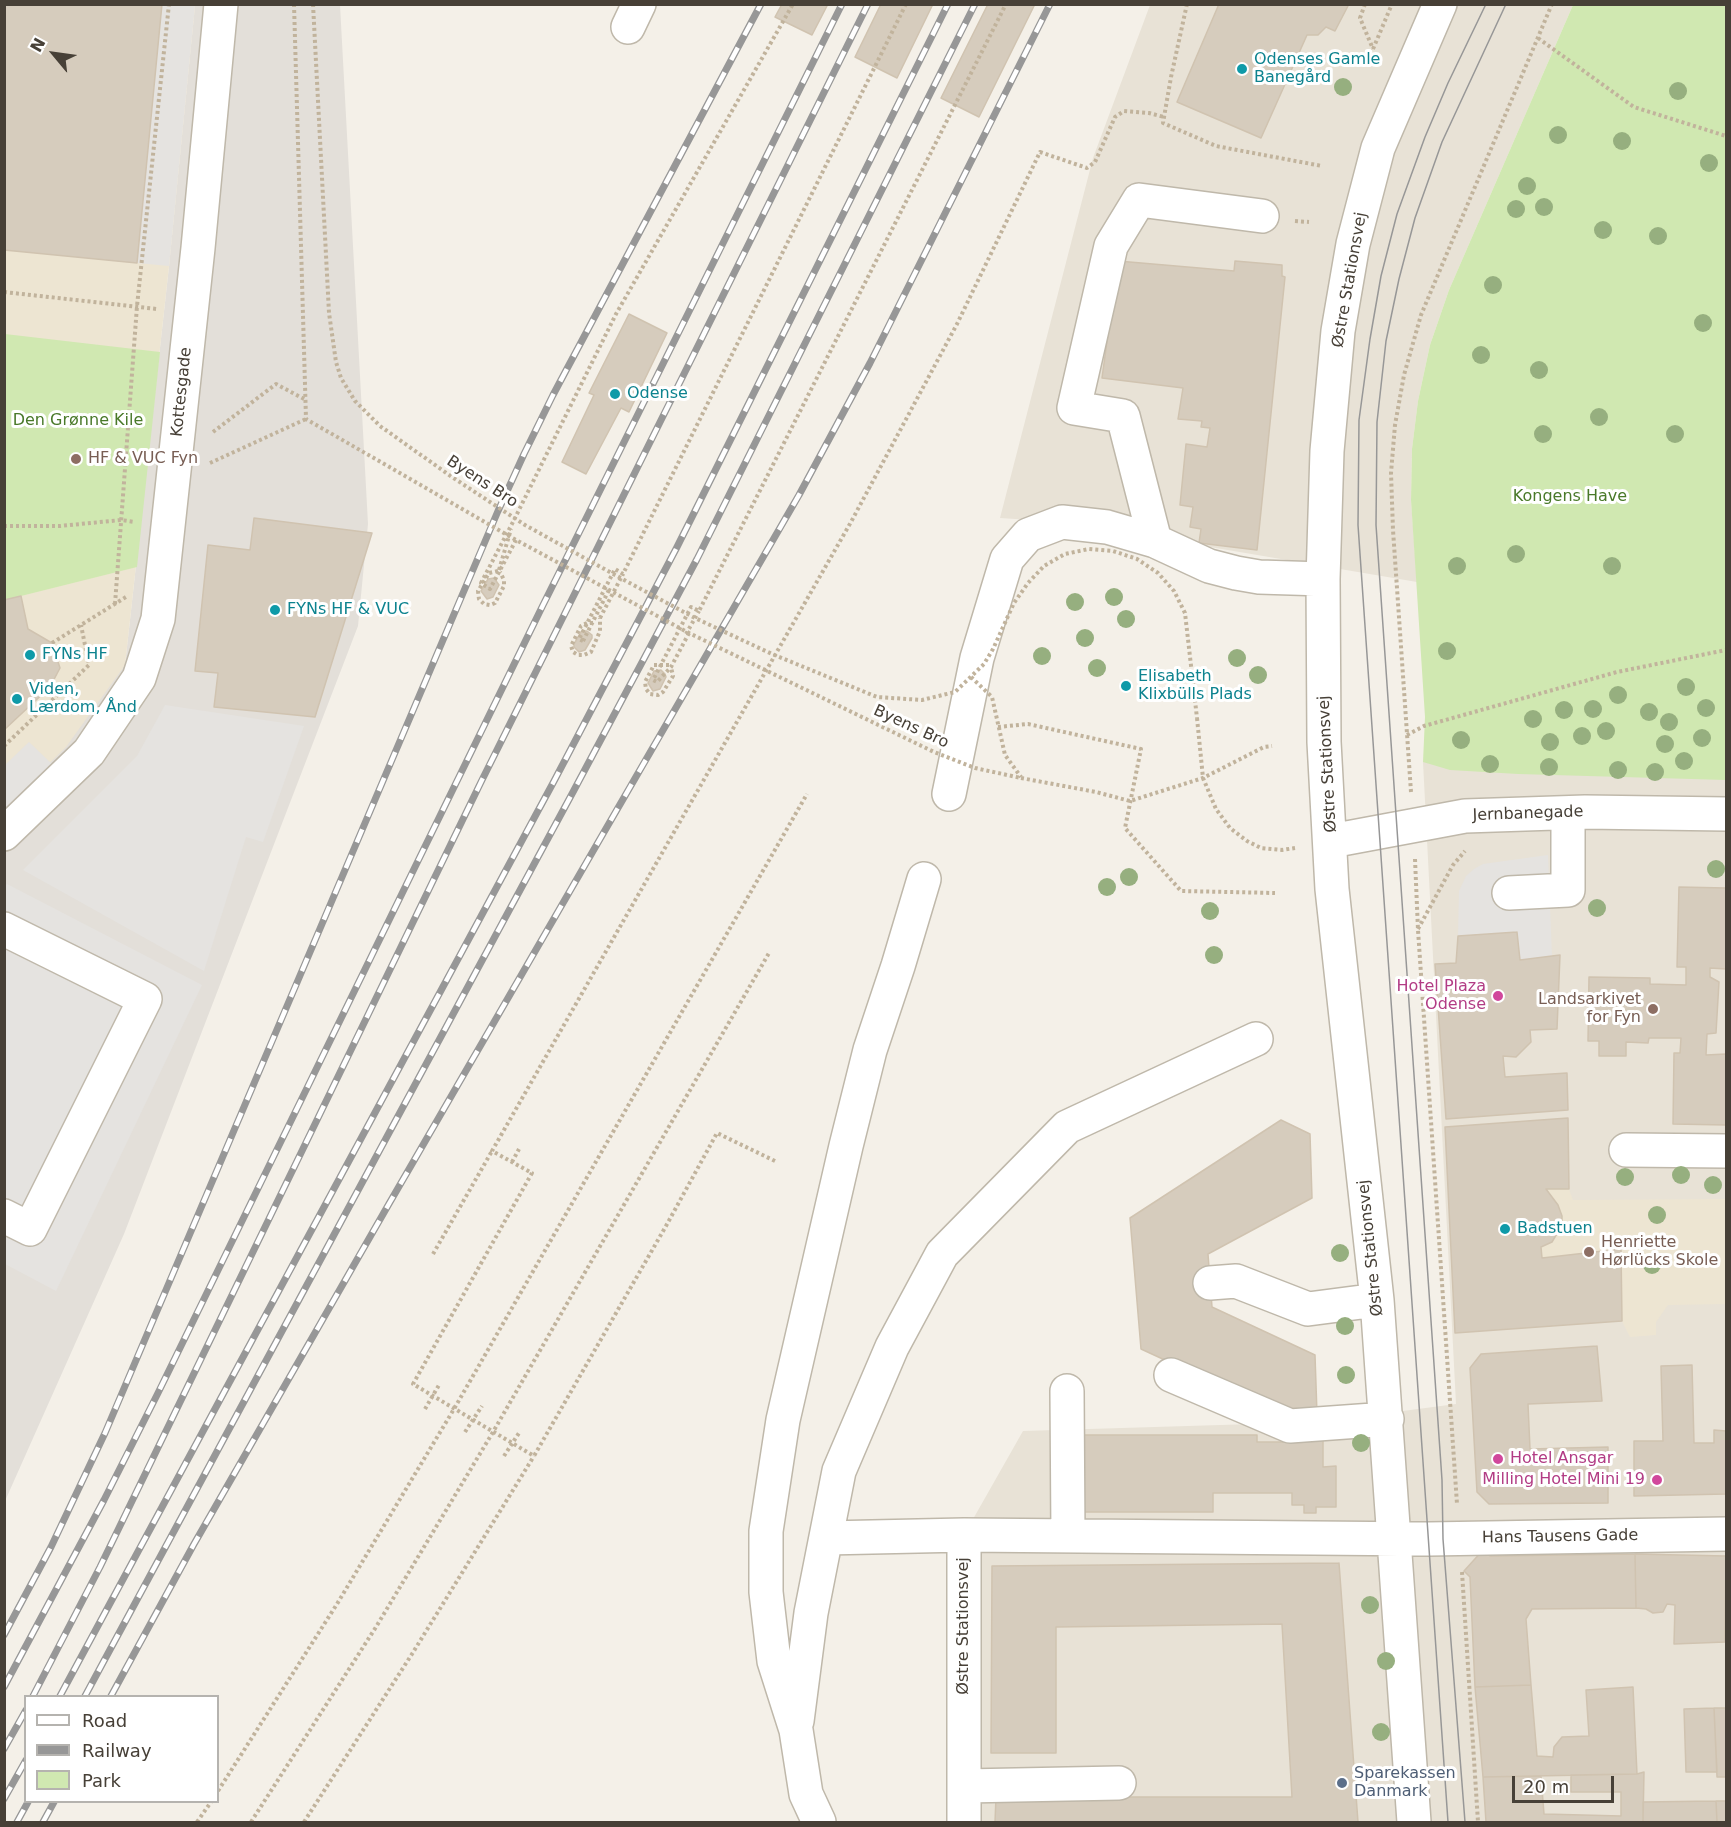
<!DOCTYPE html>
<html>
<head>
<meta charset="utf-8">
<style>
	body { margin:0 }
	#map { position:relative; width:1731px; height:1827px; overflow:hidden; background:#f4f0e8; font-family:"DejaVu Sans",sans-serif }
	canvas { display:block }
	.frame { position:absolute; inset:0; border:6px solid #474037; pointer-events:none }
	.legend { position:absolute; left:24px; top:1695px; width:195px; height:108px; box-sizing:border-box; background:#fff; border:2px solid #b5b3af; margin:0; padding:8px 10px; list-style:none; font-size:18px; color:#474037 }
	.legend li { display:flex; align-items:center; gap:12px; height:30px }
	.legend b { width:30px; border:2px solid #b5b3af }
	.north { position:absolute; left:24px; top:24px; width:60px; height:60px; -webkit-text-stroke:4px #fff; paint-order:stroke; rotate:299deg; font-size:16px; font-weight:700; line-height:24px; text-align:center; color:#474037 }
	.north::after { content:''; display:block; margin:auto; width:21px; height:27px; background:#474037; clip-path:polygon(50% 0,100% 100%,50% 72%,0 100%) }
	.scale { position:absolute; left:1512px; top:1776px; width:102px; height:27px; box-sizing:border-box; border:3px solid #474037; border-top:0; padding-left:8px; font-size:18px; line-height:21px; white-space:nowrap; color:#474037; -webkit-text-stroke:4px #fff; paint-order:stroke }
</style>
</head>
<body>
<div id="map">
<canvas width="1731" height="1827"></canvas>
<div class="frame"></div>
<ul class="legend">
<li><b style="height:8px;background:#fff"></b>Road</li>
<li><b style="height:8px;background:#979797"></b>Railway</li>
<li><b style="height:16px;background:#d0e8b1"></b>Park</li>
</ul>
<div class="north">N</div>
<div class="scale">20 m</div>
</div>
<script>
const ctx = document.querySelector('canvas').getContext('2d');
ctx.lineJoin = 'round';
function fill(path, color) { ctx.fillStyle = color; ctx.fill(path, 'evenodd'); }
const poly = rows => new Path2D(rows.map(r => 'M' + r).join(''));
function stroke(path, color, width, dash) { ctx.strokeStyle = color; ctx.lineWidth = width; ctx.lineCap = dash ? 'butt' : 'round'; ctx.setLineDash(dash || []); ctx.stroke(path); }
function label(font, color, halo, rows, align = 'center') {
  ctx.font = font + ' "DejaVu Sans",sans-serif'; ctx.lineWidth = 6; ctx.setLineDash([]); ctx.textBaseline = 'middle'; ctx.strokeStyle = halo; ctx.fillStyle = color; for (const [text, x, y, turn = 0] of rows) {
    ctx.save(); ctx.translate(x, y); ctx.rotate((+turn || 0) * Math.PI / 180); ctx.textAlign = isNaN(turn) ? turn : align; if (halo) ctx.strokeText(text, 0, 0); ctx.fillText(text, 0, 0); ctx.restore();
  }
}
fill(poly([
	[1150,5,1573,5,1449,290,1430,345,1418,401,1412,449,1411,500,1417,582,1062,522,1000,518,1093,158],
	[1423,762,1726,767,1726,1822,964,1822,964,1535,1023,1431,1319,1422,1456,1404]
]), '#e8e2d6');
fill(poly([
	[195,5,340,5,368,524,358,626,124,1234,5,1501,5,807,125,665,169,266]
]), '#e3dfd9');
fill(poly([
	[5,5,195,5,169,266,125,665,66,747,5,807],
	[1568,1118,1569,1189,1573,1200,1726,1199,1726,1304,1668,1305,1656,1322,1656,1335,1630,1337,1622,1321,1455,1333,1445,1127]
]), '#ede5d2');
fill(poly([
	[1573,5,1726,5,1726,780,1518,774,1450,770,1423,762,1425,717,1411,500,1412,449,1418,401,1430,345,1449,290],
	[5,334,160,352,137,567,5,600]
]), '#d0e8b1');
fill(poly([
	[162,5,195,5,169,266,137,263],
	[165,705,304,726,263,842,246,837,204,971,23,870,137,756],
	[29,742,52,764,5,809,5,765],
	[1548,855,1552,957,1520,960,1517,932,1458,936,1459,891,1466,876,1474,869,1483,864],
	[7,884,202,985,56,1291,5,1264,4,886]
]), '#e5e3e0');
const building = poly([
	[4,4,162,4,137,263,4,250,4,4],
	[782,4,828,4,812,35,775,17,782,4],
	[881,4,933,4,897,78,855,57,881,4],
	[988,4,1035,4,979,117,941,98,988,4],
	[1219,4,1349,4,1335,31,1326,27,1318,35,1307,35,1261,138,1177,102,1219,4],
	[1118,261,1234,271,1235,261,1282,265,1282,276,1285,277,1257,550,1199,543,1201,529,1190,527,1193,507,1180,505,1186,444,1207,447,1210,428,1201,427,1202,421,1178,419,1183,388,1102,378,1118,261],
	[629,314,667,333,629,412,621,408,586,474,562,462,594,395,589,393,629,314],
	[254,518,372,533,315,717,214,707,218,673,195,671,208,545,250,550,254,518],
	[494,578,499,585,493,597,487,599,481,591,488,579,494,578],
	[21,596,28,629,52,643,60,668,50,687,4,730,4,600,21,596],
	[587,631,592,635,592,638,585,650,579,652,574,647,574,644,581,632,587,631],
	[661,670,665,674,666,677,660,689,653,691,648,683,654,671,661,670],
	[1679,887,1726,888,1726,969,1710,968,1710,977,1719,982,1716,1033,1707,1034,1706,1055,1726,1054,1726,1125,1673,1124,1674,1053,1680,1053,1681,1038,1649,1038,1648,1043,1626,1042,1626,1056,1599,1056,1599,1041,1588,1041,1589,977,1650,978,1650,984,1686,985,1686,967,1677,967,1679,887],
	[1517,932,1520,960,1560,955,1557,1029,1530,1030,1531,1042,1516,1057,1503,1056,1505,1077,1567,1073,1568,1110,1446,1119,1435,964,1456,963,1458,936,1517,932],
	[1568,1118,1569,1189,1546,1189,1558,1205,1562,1216,1562,1225,1552,1242,1541,1247,1542,1258,1621,1249,1622,1321,1455,1333,1445,1127,1568,1118],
	[1281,1120,1310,1134,1312,1198,1208,1254,1212,1307,1315,1355,1317,1414,1284,1415,1141,1349,1130,1218,1281,1120],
	[1597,1346,1602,1401,1528,1404,1530,1449,1608,1447,1608,1503,1489,1504,1477,1492,1470,1368,1481,1354,1597,1346],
	[1692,1365,1694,1443,1714,1443,1714,1430,1726,1431,1726,1494,1634,1496,1634,1441,1663,1441,1661,1366,1692,1365],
	[1323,1432,1323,1467,1336,1466,1336,1507,1316,1507,1316,1513,1304,1513,1304,1505,1292,1505,1292,1493,1213,1493,1213,1512,1082,1512,1082,1435,1257,1435,1257,1442,1286,1442,1323,1432],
	[1483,1550,1490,1556,1635,1554,1636,1608,1532,1609,1526,1619,1531,1685,1475,1687,1470,1577,1464,1571,1483,1550],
	[1635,1554,1726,1556,1725,1642,1674,1644,1675,1605,1667,1604,1663,1612,1653,1613,1646,1609,1636,1608,1635,1554],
	[1339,1563,1358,1822,995,1822,996,1797,1292,1797,1282,1624,1056,1627,1056,1753,991,1753,992,1566,1339,1563],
	[1531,1685,1537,1756,1553,1757,1554,1747,1562,1737,1589,1736,1586,1690,1633,1687,1637,1774,1483,1777,1475,1687,1531,1685],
	[1714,1708,1726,1708,1726,1777,1717,1777,1714,1708],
	[1714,1708,1717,1772,1686,1772,1684,1709,1714,1708],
	[1644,1772,1643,1822,1486,1822,1483,1777,1541,1776,1544,1814,1621,1816,1621,1792,1571,1792,1571,1775,1637,1774,1644,1772],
	[1716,1801,1726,1801,1726,1822,1717,1822,1716,1801],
	[1716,1801,1717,1822,1643,1822,1643,1802,1716,1801]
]);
fill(building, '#d6ccbd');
stroke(building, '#d0c3b0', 1.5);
const minor = poly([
	[628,27,639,4],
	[1155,541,1123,416,1074,408,1111,246,1139,200,1262,216],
	[949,794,977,658,1007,559,1028,535,1062,522,1107,527,1155,541,1209,566,1236,573,1259,577,1323,579],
	[4,834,89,752,139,678,158,619,198,248,221,4],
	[1331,841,1465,816,1585,812,1726,814],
	[1509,893,1568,890,1568,813],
	[4,929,145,999,30,1229,4,1216],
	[1626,1150,1726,1151],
	[1210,1283,1236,1281,1308,1309,1377,1300],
	[1171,1375,1290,1426,1387,1419],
	[1067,1391,1068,1536],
	[826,1538,964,1535,1429,1539,1726,1534],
	[797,1721,811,1613,839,1471,892,1347,942,1254,1067,1127,1256,1039],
	[965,1786,1119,1783],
	[819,1822,806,1794,796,1730,774,1661,766,1592,766,1531,783,1420,846,1146,870,1050,898,966,924,879],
	[964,1822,964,1535],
	[1414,1822,1377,1300,1332,889,1324,742,1323,579,1327,451,1338,331,1353,244,1378,148,1440,4]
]);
stroke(minor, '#bfb8aa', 36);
stroke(poly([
	[1187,4,1171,77,1163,123,1216,146,1322,166],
	[1365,4,1360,18,1373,49],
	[1538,38,1634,107,1726,136],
	[1373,49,1392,4],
	[1295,221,1309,222],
	[4,292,157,309],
	[213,432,276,384,306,400],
	[210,463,306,419],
	[4,526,60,526,121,520,135,522],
	[516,540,490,589,481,583,514,520,616,314,793,4],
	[499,570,511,529],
	[115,604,137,306,169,4],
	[600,618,623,574],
	[689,633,671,667,657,682,653,680,691,607,699,611,1006,4],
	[686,634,699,611],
	[583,641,579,639,615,569,623,574,906,4],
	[583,641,609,590],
	[52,643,126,597],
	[1197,718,1203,778,1216,809,1230,828,1247,841,1261,848,1282,850,1295,848],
	[998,727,1028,724,1141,749,1125,828,1181,891,1275,893],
	[1407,735,1424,726,1617,672,1726,650],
	[4,746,89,665,81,625],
	[1021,778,1096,792,1130,801,1203,778,1264,747,1272,746],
	[1411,792,1393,530,1391,473,1395,425,1404,375,1421,315,1552,4],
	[1415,859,1418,930,1457,1504],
	[1418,929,1453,865,1465,851],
	[775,1161,717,1133,666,1226,534,1456,413,1384,532,1173,492,1151,851,522,957,324,1040,152,1087,168,1095,162,1115,117,1124,111,1149,113,1164,117],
	[512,1162,519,1149],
	[433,1254,492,1151],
	[425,1409,439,1385],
	[465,1432,482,1406],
	[504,1456,519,1433],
	[1462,1572,1478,1822],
	[218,1791,337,1604,454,1409,807,794],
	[197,1822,211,1802],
	[251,1822,376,1627,493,1432,769,953],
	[304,1822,412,1654,534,1456]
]), '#c1b39c', 4, [3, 3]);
stroke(minor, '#fff', 33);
stroke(poly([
	[1448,1822,1358,525,1359,420,1370,339,1381,276,1397,214,1425,137,1448,83,1486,4],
	[1465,1822,1443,1539,1442,1480,1376,525,1377,422,1386,341,1399,279,1415,218,1442,142,1506,4]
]), '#979797', 1.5);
const rail = poly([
	[4,1635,51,1547,105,1433,498,511,524,454,553,395,761,4],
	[4,1687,104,1500,158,1393,543,605,842,4],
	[33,1696,100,1567,481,782,868,4],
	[60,1696,553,783,676,549,948,4],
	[85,1696,573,792,697,559,975,4],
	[111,1696,194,1544,390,1202,799,495,870,363,1050,4],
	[4,1749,26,1710],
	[4,1799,26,1760],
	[17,1822,28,1802],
	[43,1822,54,1802]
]);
stroke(rail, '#979797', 7);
stroke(rail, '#fff', 4.5, [14]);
stroke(poly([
	[294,4,306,419,516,540,689,633,934,752,975,768,1021,778],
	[313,4,329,313,336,362,341,378,355,401,380,426,452,477,525,525,626,581,695,618,772,654,877,697,922,700,955,692,984,664,993,649,1014,603,1028,583,1044,566,1065,554,1089,549,1113,551,1137,559,1158,573,1174,591,1185,613,1197,718],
	[498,571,489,573,478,591,479,599,484,604,490,605,495,603,504,586,504,580,500,572],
	[593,623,587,623,581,626,571,646,573,652,578,655,584,655,591,652,600,631,600,618],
	[669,665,654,665,645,682,646,689,650,694,658,695,663,692,673,676,671,667],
	[971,677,992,697,1005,755,1021,777]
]), '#c1b39c', 4, [3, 3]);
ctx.fillStyle = '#96af7f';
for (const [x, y] of [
	[1343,87],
	[1678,91],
	[1558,135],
	[1622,141],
	[1709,163],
	[1527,186],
	[1544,207],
	[1516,209],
	[1603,230],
	[1658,236],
	[1493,285],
	[1703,323],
	[1481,355],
	[1539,370],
	[1599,417],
	[1543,434],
	[1675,434],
	[1516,554],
	[1457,566],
	[1612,566],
	[1114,597],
	[1075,602],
	[1126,619],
	[1085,638],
	[1447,651],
	[1042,656],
	[1237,658],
	[1097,668],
	[1258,675],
	[1686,687],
	[1618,695],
	[1706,708],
	[1593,709],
	[1564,710],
	[1649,712],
	[1533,719],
	[1669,722],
	[1606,731],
	[1582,736],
	[1702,738],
	[1461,740],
	[1550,742],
	[1665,744],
	[1684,761],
	[1490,764],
	[1549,767],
	[1618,770],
	[1655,772],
	[1716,869],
	[1129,877],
	[1107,887],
	[1597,908],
	[1210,911],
	[1214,955],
	[1681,1175],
	[1625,1177],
	[1713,1185],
	[1657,1215],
	[1340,1253],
	[1652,1265],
	[1345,1326],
	[1346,1375],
	[1361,1443],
	[1370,1605],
	[1386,1661],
	[1381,1732]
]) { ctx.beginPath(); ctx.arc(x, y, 9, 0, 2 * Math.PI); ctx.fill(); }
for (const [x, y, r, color] of [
	[1242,69,6,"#0f9aa8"],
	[615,394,6,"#0f9aa8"],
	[76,459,6,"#8d6e63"],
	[275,610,6,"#0f9aa8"],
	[30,655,6,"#0f9aa8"],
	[1126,686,6,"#0f9aa8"],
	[17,699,6,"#0f9aa8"],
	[1498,996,6,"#d1479c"],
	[1653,1009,6,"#8d6e63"],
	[1505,1229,6,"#0f9aa8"],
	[1589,1252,6,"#8d6e63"],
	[1498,1459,6,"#d1479c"],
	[1657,1480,6,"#d1479c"],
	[1342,1783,6,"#5c6f8a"]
]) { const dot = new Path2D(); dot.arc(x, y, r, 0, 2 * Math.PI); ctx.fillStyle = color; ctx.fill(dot); stroke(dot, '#fff', 2); }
label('16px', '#0d838f', '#fff', [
	["Odenses Gamle",1254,60],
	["Banegård",1254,78],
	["Odense",627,394],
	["FYNs HF & VUC",287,610],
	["FYNs HF",42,655],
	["Elisabeth",1138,677],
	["Klixbülls Plads",1138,695],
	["Viden,",29,690],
	["Lærdom, Ånd",29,708],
	["Badstuen",1517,1229]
], 'left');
label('16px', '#474037', '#fff', [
	["Østre Stationsvej",1350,280,-80],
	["Kottesgade",182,392,-84],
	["Byens Bro",482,482,33],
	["Byens Bro",911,727,25],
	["Østre Stationsvej",1328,764,-93],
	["Jernbanegade",1528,814,-2],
	["Østre Stationsvej",1371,1248,-96],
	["Hans Tausens Gade",1560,1537,-1],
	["Østre Stationsvej",964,1626,-90]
]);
label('16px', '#497929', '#fff', [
	["Den Grønne Kile",78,421],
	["Kongens Have",1570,497]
]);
label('16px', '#785e54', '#fff', [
	["HF & VUC Fyn",88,459],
	["Landsarkivet",1641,1000,"right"],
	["for Fyn",1641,1018,"right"],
	["Henriette",1601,1243],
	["Hørlücks Skole",1601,1261]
], 'left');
label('16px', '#b23c85', '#fff', [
	["Hotel Plaza",1486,987],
	["Odense",1486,1005],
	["Hotel Ansgar",1510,1459,"left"],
	["Milling Hotel Mini 19",1645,1480]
], 'right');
label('16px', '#4e5e75', '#fff', [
	["Sparekassen",1354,1774],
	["Danmark",1354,1792]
], 'left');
</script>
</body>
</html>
